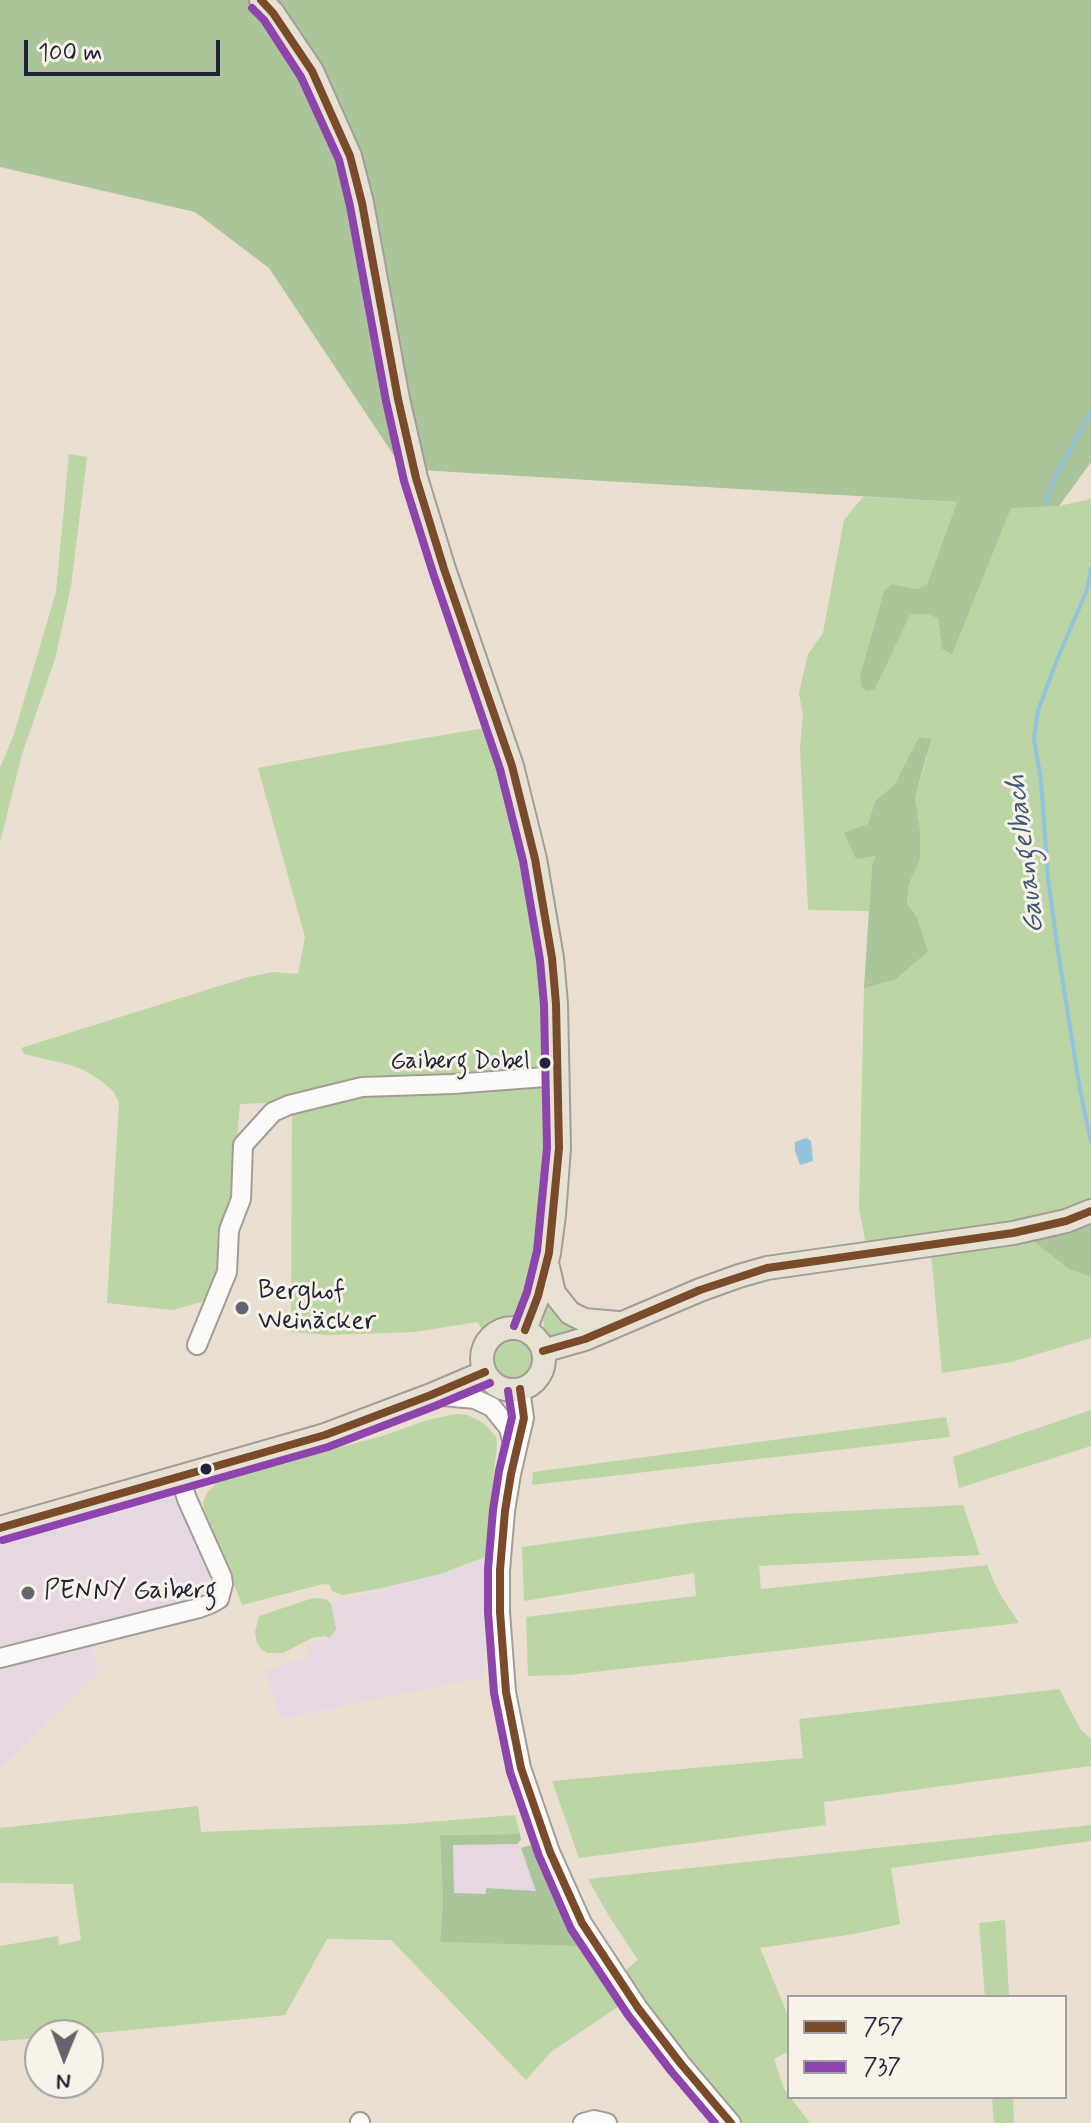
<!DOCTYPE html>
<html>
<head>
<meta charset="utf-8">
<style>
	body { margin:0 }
	#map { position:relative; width:1091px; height:2123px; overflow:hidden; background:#e9decf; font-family:Mynerve,sans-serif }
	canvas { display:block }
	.legend { position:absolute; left:787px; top:1995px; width:280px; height:104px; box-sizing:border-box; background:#f7f3e8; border:2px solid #a29fa3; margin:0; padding:10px 14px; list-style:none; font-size:24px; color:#22223b }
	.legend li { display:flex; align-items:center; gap:16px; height:40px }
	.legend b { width:40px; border:2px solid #a29fa3 }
	.north { position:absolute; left:24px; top:2019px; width:80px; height:80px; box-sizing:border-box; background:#f7f3e8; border:2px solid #a29fa3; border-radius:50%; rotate:181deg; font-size:22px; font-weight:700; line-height:32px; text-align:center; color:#22223b }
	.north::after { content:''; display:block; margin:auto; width:28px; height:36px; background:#68646f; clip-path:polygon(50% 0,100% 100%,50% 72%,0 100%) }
	.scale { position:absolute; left:24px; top:40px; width:196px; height:36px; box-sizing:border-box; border:4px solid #22223b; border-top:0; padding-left:10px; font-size:24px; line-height:28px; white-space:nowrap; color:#22223b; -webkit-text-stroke:6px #f7f3e8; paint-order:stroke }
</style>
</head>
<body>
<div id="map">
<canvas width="1091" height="2123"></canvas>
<ul class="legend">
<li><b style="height:10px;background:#7a4b2a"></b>757</li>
<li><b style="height:10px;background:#8e44ad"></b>737</li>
</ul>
<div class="north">N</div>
<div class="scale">100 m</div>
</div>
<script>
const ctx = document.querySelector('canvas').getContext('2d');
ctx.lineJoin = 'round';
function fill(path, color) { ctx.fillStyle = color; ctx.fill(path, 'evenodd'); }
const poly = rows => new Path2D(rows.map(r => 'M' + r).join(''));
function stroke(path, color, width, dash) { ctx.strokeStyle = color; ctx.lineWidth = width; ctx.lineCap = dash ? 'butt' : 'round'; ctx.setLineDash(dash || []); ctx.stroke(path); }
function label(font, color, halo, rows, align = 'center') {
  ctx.font = font + ' Mynerve,sans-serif'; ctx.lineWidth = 6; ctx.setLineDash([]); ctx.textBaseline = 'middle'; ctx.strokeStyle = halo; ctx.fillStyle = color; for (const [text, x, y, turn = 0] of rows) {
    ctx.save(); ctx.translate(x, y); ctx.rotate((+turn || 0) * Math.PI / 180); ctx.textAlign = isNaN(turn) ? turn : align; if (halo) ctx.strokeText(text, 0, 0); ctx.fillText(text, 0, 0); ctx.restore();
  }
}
fill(poly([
	[182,1491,229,1604,89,1645,99,1672,0,1769,0,1539],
	[485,1557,484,1677,281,1719,264,1669,309,1658,306,1643,337,1636,331,1603,381,1590,382,1588,440,1574],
	[517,1844,521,1848,537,1891,486,1888,486,1894,454,1893,452,1845]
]), '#e6d8e2');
fill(poly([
	[69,454,87,457,71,586,55,659,22,754,0,843,0,768,14,734,56,592],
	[863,497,957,502,927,584,916,589,892,584,875,688,910,615,928,614,938,619,942,649,952,655,1011,507,1059,506,1091,499,1091,1200,1087,1203,1020,1224,866,1245,859,1208,864,988,895,980,916,913,907,903,909,884,920,859,920,828,915,798,927,757,919,738,895,784,875,801,868,824,875,855,872,866,869,911,808,910,800,747,803,716,799,693,808,654,823,633,844,520],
	[491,727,524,841,548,991,547,1165,544,1218,540,1253,519,1311,508,1319,482,1329,477,1322,415,1332,328,1335,291,1332,292,1102,240,1104,226,1256,213,1293,201,1302,172,1310,107,1303,119,1103,114,1092,103,1082,84,1070,67,1064,24,1054,21,1048,248,977,273,972,298,974,305,937,258,768,348,751],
	[1033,1241,1069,1269,1091,1277,1091,1338,1011,1362,942,1373,931,1252],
	[548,1298,590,1328,557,1337,545,1333,543,1320],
	'490 1359a23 23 0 1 1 46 0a23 23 0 1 1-46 0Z',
	[1091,1410,1091,1446,959,1488,953,1457],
	[456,1414,467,1415,484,1423,496,1437,497,1444,485,1557,440,1574,382,1588,343,1595,332,1591,330,1585,323,1584,242,1605,204,1509,203,1502,207,1493,220,1480,382,1436,428,1420],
	[946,1417,950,1437,532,1485,533,1472],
	[963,1505,980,1555,759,1566,761,1589,987,1565,998,1591,1019,1623,568,1675,528,1676,526,1617,696,1596,694,1573,524,1601,522,1547,708,1521,785,1514],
	[313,1598,325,1599,331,1603,336,1629,334,1633,329,1638,325,1636,312,1638,283,1653,268,1653,262,1650,257,1643,255,1632,259,1616],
	[1059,1689,1081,1730,1091,1739,1091,1766,824,1802,826,1825,579,1858,552,1781,803,1758,799,1719],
	[198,1806,201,1832,404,1824,515,1815,520,1834,440,1835,443,1904,440,1941,580,1946,619,2006,551,2052,526,2080,391,1940,327,1939,285,2015,78,2035,40,2035,40,2038,0,2041,0,1946,58,1936,59,1945,81,1940,73,1884,0,1883,0,1828],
	[1091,1825,1091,1841,891,1868,900,1924,854,1934,760,1948,789,2018,789,2051,774,2059,784,2089,810,2123,743,2123,664,2030,626,1973,628,1968,638,1960,609,1916,588,1879],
	[1005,1920,1009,1997,985,1997,979,1923],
	[992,2097,1013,2097,1014,2123,994,2123]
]), '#bbd5a4');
fill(poly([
	[0,0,1091,0,1091,462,1059,506,1011,508,952,655,942,649,938,619,928,614,910,615,875,689,868,691,862,688,860,677,884,591,892,584,916,589,927,584,957,502,403,469,269,268,195,212,0,167],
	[919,737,931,739,915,798,920,828,920,859,909,884,907,903,915,913,928,951,895,980,864,988,872,866,875,856,856,859,844,833,868,824,875,801,895,784],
	[1091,1220,1091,1277,1069,1269,1033,1241],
	[520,1834,521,1840,517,1844,453,1845,454,1893,486,1894,486,1888,536,1891,521,1848,531,1845,536,1850,558,1901,580,1946,440,1942,443,1904,440,1835]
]), '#abc59a');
fill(poly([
	[806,1138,811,1141,813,1161,800,1165,795,1151,795,1142]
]), '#94c3e0');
stroke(poly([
	[1048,502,1047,497,1056,475,1091,412],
	[1091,568,1087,590,1056,662,1038,711,1034,739,1041,780,1048,878,1058,951,1080,1090,1091,1142]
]), '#94c3e0', 4);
const minor = poly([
	[197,1345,227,1272,229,1230,241,1199,243,1145,273,1112,289,1105,362,1087,453,1084,558,1076],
	[520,1389,524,1418,511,1474,505,1511,500,1570,500,1612,506,1692,521,1768,550,1852,582,1923,638,2008,681,2064,731,2123],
	[432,1395,475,1399,492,1407,509,1428,515,1452],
	[0,1658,199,1608,212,1603,219,1599,223,1584,222,1577,187,1499,180,1477],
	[360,2123,360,2122],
	[583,2123,594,2120,607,2123]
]);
const major = poly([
	[261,0,273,13,312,71,350,156,362,203,398,399,416,478,444,569,512,766,535,859,552,958,556,1004,559,1148,554,1215,549,1253,538,1296,525,1330],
	[548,1267,554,1293,570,1313,584,1320,618,1323],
	'482 1359a31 31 0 1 1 62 0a31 31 0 1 1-62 0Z',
	[543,1351,585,1339,700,1290,739,1276,767,1268,1013,1233,1066,1221,1091,1211],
	[0,1528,325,1435,431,1395,485,1372]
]);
stroke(minor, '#a39d97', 22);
stroke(major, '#a39d97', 26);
stroke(minor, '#fcfaf8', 18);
stroke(major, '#e7e1d4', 22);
stroke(poly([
	[261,0,273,13,312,71,350,156,362,203,398,399,416,478,444,569,512,766,535,859,552,958,556,1004,559,1148,549,1253,538,1296,525,1330],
	[543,1351,585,1339,700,1290,767,1268,1013,1233,1066,1221,1091,1211],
	[520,1389,524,1418,511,1474,505,1511,500,1570,500,1612,506,1692,521,1768,550,1852,582,1923,638,2008,681,2064,731,2123],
	[0,1528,325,1435,431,1395,485,1372]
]), '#7a4b2a', 8);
stroke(poly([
	[252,8,264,20,301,77,339,160,350,206,386,401,404,481,433,573,500,769,523,861,540,960,544,1005,547,1148,537,1251,527,1292,514,1326],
	[508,1391,512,1417,499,1471,493,1510,488,1569,488,1612,494,1693,510,1772,539,1856,571,1929,628,2015,671,2071,715,2123],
	[3,1540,328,1447,435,1406,490,1383]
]), '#8e44ad', 8);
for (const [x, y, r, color] of [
	[545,1063,7,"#22223b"],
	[242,1308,8,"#68646f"],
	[206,1469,7,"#22223b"],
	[28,1593,8,"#68646f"]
]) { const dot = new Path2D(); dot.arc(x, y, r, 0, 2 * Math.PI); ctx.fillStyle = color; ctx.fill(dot); stroke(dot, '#f7f3e8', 3); }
label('24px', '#22223b', '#f7f3e8', [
	["Gaiberg Dobel",530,1063]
], 'right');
label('26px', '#22223b', '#f7f3e8', [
	["Berghof",258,1293],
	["Weinäcker",258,1323],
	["PENNY Gaiberg",44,1593]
], 'left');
label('italic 28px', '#3d5677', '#f7f3e8', [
	["Gauangelbach",1027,854,-97]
]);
</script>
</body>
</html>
